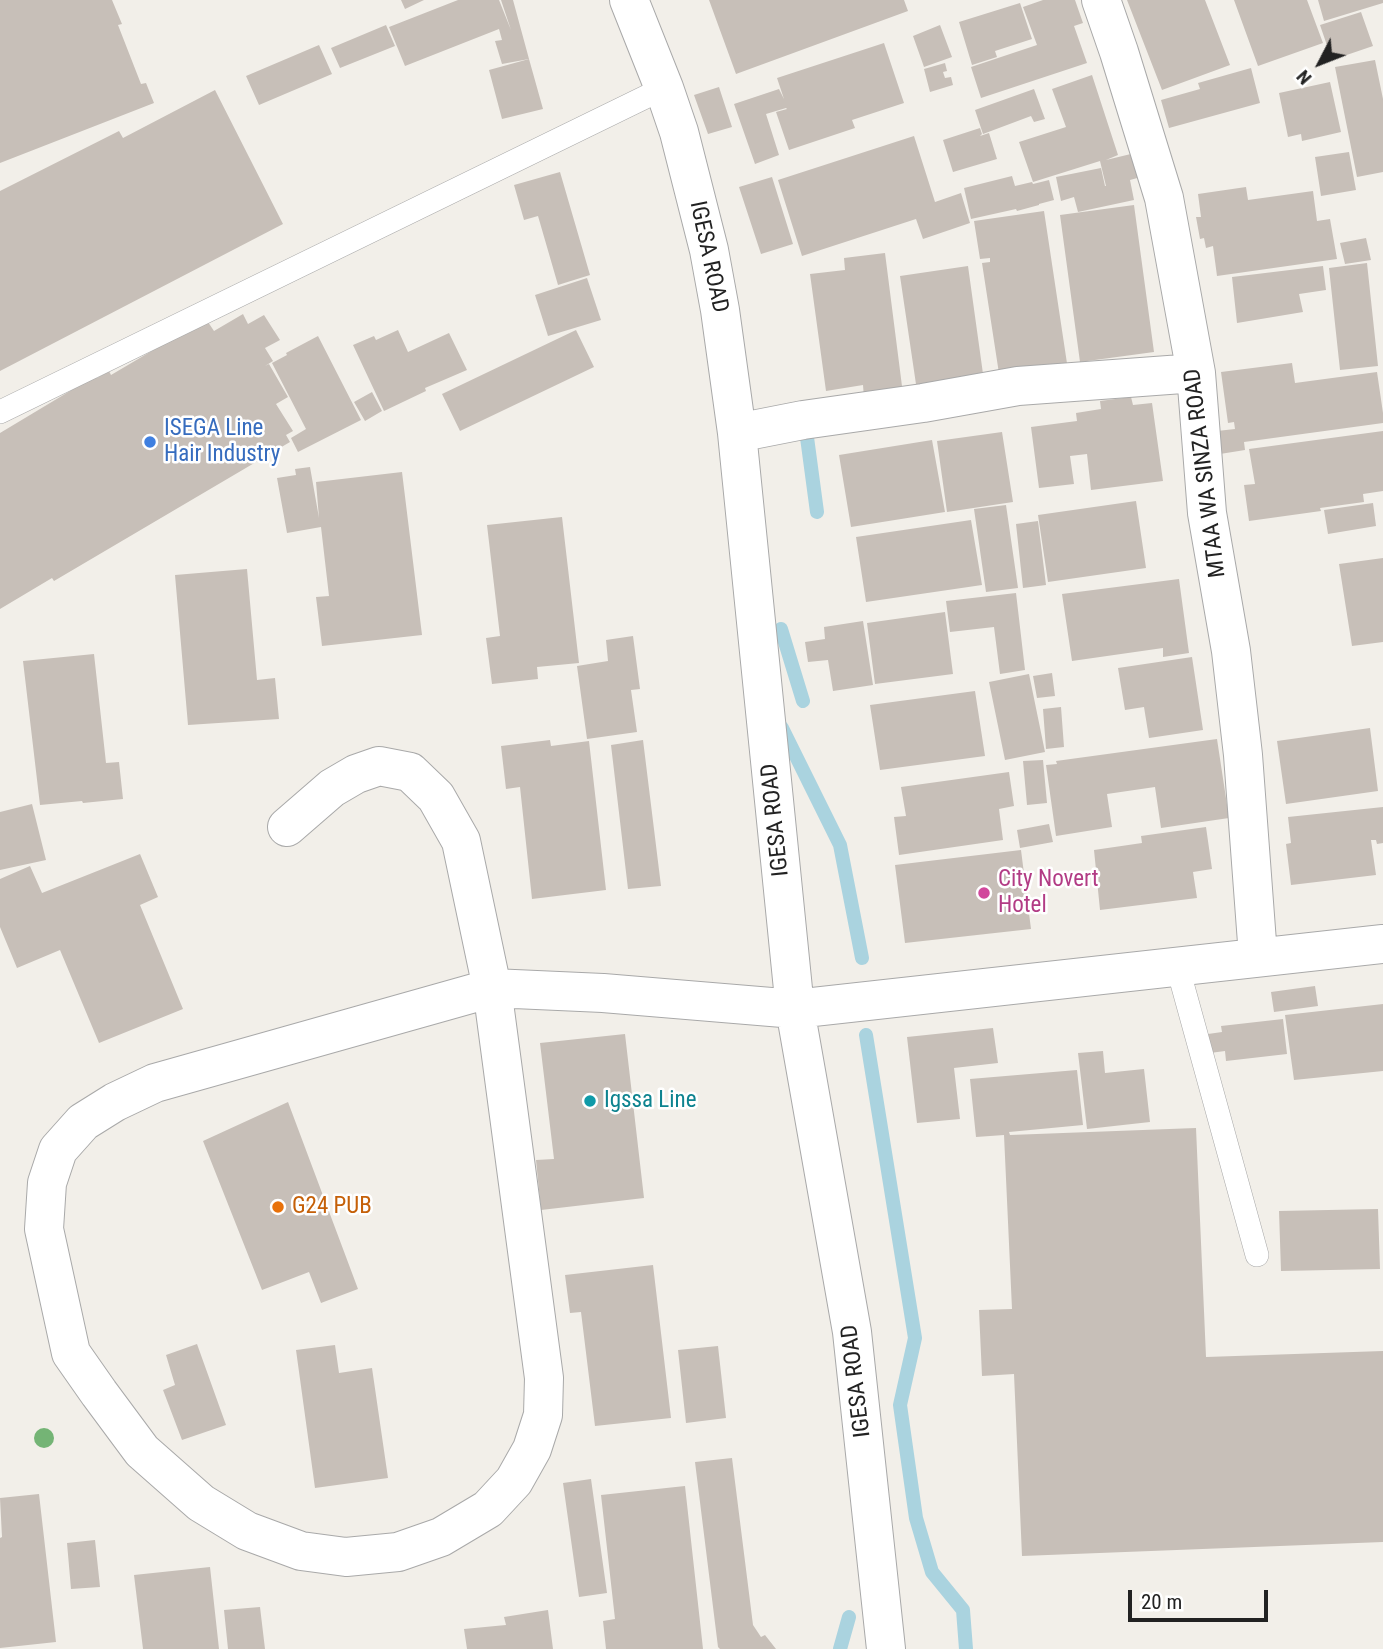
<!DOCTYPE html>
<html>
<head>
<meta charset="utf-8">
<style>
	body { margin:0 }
	#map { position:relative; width:1383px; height:1649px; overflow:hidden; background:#f2efe9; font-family:"Roboto Condensed",sans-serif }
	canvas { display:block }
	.north { position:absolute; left:1285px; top:28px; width:70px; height:70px; -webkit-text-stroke:5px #fff; paint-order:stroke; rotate:228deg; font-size:19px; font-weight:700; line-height:28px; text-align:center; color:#222 }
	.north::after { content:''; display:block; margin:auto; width:24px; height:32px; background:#222; clip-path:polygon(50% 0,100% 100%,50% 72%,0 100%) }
	.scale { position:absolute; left:1128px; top:1590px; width:140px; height:32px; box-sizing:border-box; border:4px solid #222; border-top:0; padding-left:9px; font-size:21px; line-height:24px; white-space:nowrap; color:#222; -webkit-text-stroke:5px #fff; paint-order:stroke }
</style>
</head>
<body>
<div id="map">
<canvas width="1383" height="1649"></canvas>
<div class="north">N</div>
<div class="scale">20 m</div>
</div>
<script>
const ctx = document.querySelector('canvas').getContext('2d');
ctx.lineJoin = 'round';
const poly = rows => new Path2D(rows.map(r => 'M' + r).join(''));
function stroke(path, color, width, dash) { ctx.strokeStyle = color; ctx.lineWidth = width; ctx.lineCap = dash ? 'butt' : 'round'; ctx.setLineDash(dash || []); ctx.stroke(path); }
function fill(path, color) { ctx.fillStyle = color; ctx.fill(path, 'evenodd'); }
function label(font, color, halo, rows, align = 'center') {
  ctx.font = font + ' "Roboto Condensed",sans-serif'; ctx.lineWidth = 5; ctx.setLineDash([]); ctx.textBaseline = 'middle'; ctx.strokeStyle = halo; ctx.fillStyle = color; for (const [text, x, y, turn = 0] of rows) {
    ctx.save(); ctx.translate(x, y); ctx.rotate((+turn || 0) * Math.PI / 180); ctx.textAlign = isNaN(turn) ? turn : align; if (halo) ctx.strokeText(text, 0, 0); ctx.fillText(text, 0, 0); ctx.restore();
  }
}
stroke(poly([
	[806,430,817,512],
	[781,629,803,701],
	[782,728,840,845,862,958],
	[866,1035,915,1338,900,1405,916,1518,932,1572,963,1610,966,1649],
	[840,1649,849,1617]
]), '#aad3df', 14);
fill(poly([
	[0,0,112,0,122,24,118,25,141,84,146,83,154,103,0,163],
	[401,0,424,0,405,9],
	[458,0,499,0,511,30,501,0,513,0,529,59,502,64,495,41,502,40,499,29,405,66,389,27],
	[709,0,904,0,908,11,736,74],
	[1043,0,1075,0,1083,23,1074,26,1087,63,981,98,971,67,1037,45,1023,7],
	[1127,0,1205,0,1230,65,1162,90],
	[1234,0,1307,0,1323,43,1258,66],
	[1318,0,1383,0,1383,3,1324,21],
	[1020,3,1032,39,995,51,997,57,972,65,959,22],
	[1361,12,1373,46,1332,60,1320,25],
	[386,25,395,46,340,68,331,48],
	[940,25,952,57,924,67,913,36],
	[884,43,904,103,852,120,855,128,789,150,776,112,787,109,786,108,766,114,779,155,755,164,734,104,779,89,784,99,777,78],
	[319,45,332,74,259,105,246,76],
	[529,59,543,109,502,119,489,70],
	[1375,60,1383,99,1383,172,1357,177,1335,67],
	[945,63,947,71,943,72,945,78,951,77,953,85,930,92,924,69],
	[1251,68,1260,103,1169,128,1161,100,1200,89,1198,83],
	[1092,75,1118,155,1106,160,1135,153,1141,177,1130,180,1134,200,1078,212,1074,197,1061,201,1056,177,1101,168,1105,186,1106,186,1100,161,1033,182,1019,142,1066,127,1052,89],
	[1330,82,1341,132,1302,141,1301,134,1288,137,1279,93],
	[719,87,732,127,708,134,694,95],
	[1034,89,1045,119,1034,122,1031,116,983,134,975,110],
	[215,90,283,224,0,371,0,191,119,131,123,138],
	[980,128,982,134,980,136,989,133,997,159,953,172,943,140],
	[914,136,935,202,961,193,970,223,923,239,916,219,802,256,778,180],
	[1349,152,1356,190,1321,196,1315,157],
	[560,172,590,275,558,285,538,216,524,220,514,185],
	[1012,176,1015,186,1032,182,1033,184,1049,180,1054,200,1039,204,1039,205,1017,211,1016,209,971,219,964,188],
	[772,177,793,244,761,254,739,187],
	[1246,187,1248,200,1313,191,1317,221,1330,219,1337,259,1217,276,1213,246,1206,248,1204,238,1200,239,1196,217,1201,217,1198,194],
	[1134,205,1154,352,1080,362,1060,215],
	[1044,211,1068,370,1000,380,982,263,990,262,990,258,980,259,974,221],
	[1366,238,1371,260,1345,264,1340,243],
	[885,253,903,394,864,398,863,385,826,391,810,274,845,270,844,258],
	[1367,263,1378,366,1340,370,1329,268],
	[968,266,984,381,917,391,900,276],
	[1323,266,1326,290,1299,294,1303,312,1237,323,1232,277],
	[587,278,601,320,548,336,535,295],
	[243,314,248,324,264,315,280,340,265,348,273,361,265,366,269,364,288,397,276,404,293,431,286,435,290,442,54,581,52,578,0,609,0,433,95,376,97,378,109,371,111,375,206,319,214,331],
	[398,330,408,352,449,333,467,370,425,388,426,391,384,411,353,345,374,336,376,340],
	[576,330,594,367,460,431,442,394],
	[318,336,361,420,298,452,291,438,306,429,272,363,287,355,286,353],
	[1292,363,1295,383,1377,372,1383,413,1383,423,1244,442,1245,450,1220,454,1217,431,1235,429,1234,422,1228,423,1221,372],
	[372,392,382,411,365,421,354,402],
	[1131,397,1133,405,1152,403,1163,481,1091,490,1087,454,1070,456,1074,484,1039,488,1031,427,1077,421,1076,413,1101,409,1100,401],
	[1383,431,1383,491,1363,494,1364,502,1320,508,1321,511,1249,521,1244,485,1255,484,1249,449],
	[1002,432,1013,502,947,512,937,441],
	[932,440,945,512,851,527,839,455],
	[310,467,319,518,316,482,402,472,422,635,322,646,316,597,329,596,321,527,287,533,277,478,296,475,295,469],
	[1136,501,1146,568,1048,582,1038,515],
	[1373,503,1376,526,1328,534,1324,510],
	[1006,505,1018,588,986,592,974,509],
	[562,517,579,663,537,667,538,679,492,684,486,638,500,636,487,525],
	[971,520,982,585,866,602,856,537],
	[1038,521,1046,585,1023,588,1016,524],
	[1383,558,1383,642,1352,646,1339,564],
	[247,569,257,680,275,678,279,719,188,725,175,575],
	[1179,579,1189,653,1163,657,1163,648,1072,661,1062,594],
	[1016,593,1025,670,1000,674,994,627,950,632,946,601],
	[945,612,953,674,875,684,867,623],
	[863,621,873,685,833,691,828,660,808,662,805,642,825,639,824,627],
	[633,636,640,689,631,690,637,732,587,739,577,666,608,661,606,640],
	[94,654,106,763,119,762,123,799,83,803,82,801,40,805,23,661],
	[1192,657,1203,730,1149,738,1144,707,1125,710,1118,668],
	[1052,673,1055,696,1037,698,1033,676],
	[1029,674,1045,752,1005,760,989,682],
	[975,691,985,756,880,770,870,705],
	[1061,707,1064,747,1046,749,1043,709],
	[1370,728,1378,791,1286,804,1277,741],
	[1217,739,1229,818,1161,828,1155,787,1107,794,1112,827,1056,836,1046,765,1057,764,1056,761],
	[550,740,551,746,589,741,606,890,532,899,520,787,506,789,501,746],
	[643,740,661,886,628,889,611,745],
	[1043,760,1047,803,1027,805,1023,761],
	[1009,772,1014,806,999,809,1003,840,899,855,894,817,906,816,901,787],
	[32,804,46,860,0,870,0,812],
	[1383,807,1383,843,1377,844,1376,840,1371,840,1376,875,1291,885,1286,844,1291,843,1288,817],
	[1049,824,1053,842,1020,848,1017,830],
	[1206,827,1212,869,1193,872,1197,898,1100,910,1094,850,1142,843,1141,836],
	[1021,850,1031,929,905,943,895,865],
	[140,854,158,897,140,905,183,1009,99,1043,60,950,17,968,0,927,0,879,30,866,42,893],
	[1315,986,1318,1006,1274,1012,1271,992],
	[1383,1004,1383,1071,1294,1080,1285,1015],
	[1283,1019,1287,1054,1226,1061,1225,1051,1210,1053,1208,1034,1222,1032,1221,1026],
	[993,1028,998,1063,954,1068,960,1119,917,1123,907,1037],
	[625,1034,644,1198,541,1210,536,1160,554,1159,540,1043],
	[1103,1051,1105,1073,1144,1069,1150,1122,1087,1129,1078,1053],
	[1077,1070,1083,1125,1009,1132,1010,1135,1196,1128,1206,1357,1383,1351,1383,1542,1022,1556,1014,1374,982,1376,979,1310,1012,1309,1004,1135,976,1137,970,1079],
	[288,1102,358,1289,321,1303,309,1272,262,1290,203,1141],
	[1378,1209,1380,1269,1281,1271,1279,1211],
	[653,1265,671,1418,595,1426,581,1312,570,1313,565,1275],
	[197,1344,226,1425,182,1440,163,1390,175,1385,166,1355],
	[335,1345,339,1373,372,1368,388,1478,315,1488,296,1350],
	[718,1346,726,1418,686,1423,678,1350],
	[732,1458,753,1625,761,1637,765,1635,776,1649,720,1649,718,1647,695,1462],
	[591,1479,607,1593,579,1597,563,1483],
	[685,1486,703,1649,606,1649,603,1621,615,1619,601,1495],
	[39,1494,56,1642,0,1648,0,1538,2,1537,0,1498],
	[95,1540,100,1587,71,1589,67,1543],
	[210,1567,219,1649,143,1649,134,1575],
	[260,1607,265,1649,228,1649,224,1610],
	[548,1610,553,1649,467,1649,464,1629,506,1625,504,1617]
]), '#c7bfb8');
const lane = poly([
	[0,412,664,88],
	[1177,965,1257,1255]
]);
const street = poly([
	[629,0,664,88,679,132,709,250,720,310,737,433,795,1009,852,1332,886,1649],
	[1101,0,1119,52,1164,198,1196,373,1207,513,1231,651,1243,755,1258,956],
	[737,433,803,420,923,403,1018,386,1196,373],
	[287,827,332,788,356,774,379,766,410,772,436,797,461,841,492,988,544,1378,543,1415,532,1449,514,1481,488,1509,441,1537,398,1552,346,1557,301,1551,247,1531,201,1503,142,1451,99,1393,71,1353,44,1229,47,1183,58,1150,83,1122,115,1102,155,1083,492,988,603,993,795,1009,1383,944]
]);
stroke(lane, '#a9a9a9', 24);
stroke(street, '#a9a9a9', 40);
stroke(lane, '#fff', 23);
stroke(street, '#fff', 38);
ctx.fillStyle = '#74b475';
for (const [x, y] of [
	[44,1438]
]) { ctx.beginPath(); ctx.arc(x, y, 10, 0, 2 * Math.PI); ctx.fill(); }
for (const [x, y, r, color] of [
	[150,442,7,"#3f7fe0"],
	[984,893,7,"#d1479c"],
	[590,1101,7,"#0f9aa8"],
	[278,1207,7,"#e8710a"]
]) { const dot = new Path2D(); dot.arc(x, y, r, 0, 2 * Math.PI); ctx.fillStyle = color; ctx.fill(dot); stroke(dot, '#fff', 2.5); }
label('23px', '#222', '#fff', [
	["IGESA ROAD",708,257,78],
	["MTAA WA SINZA ROAD",1206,473,-97],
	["IGESA ROAD",776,820,-96],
	["IGESA ROAD",857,1381,-97]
]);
label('23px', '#366cbe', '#fff', [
	["ISEGA Line",164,429],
	["Hair Industry",164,455]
], 'left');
label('23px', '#b23c85', '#fff', [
	["City Novert",998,880],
	["Hotel",998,906]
], 'left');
label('23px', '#0d838f', '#fff', [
	["Igssa Line",604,1101]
], 'left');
label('23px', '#c56008', '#fff', [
	["G24 PUB",292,1207]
], 'left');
</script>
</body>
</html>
